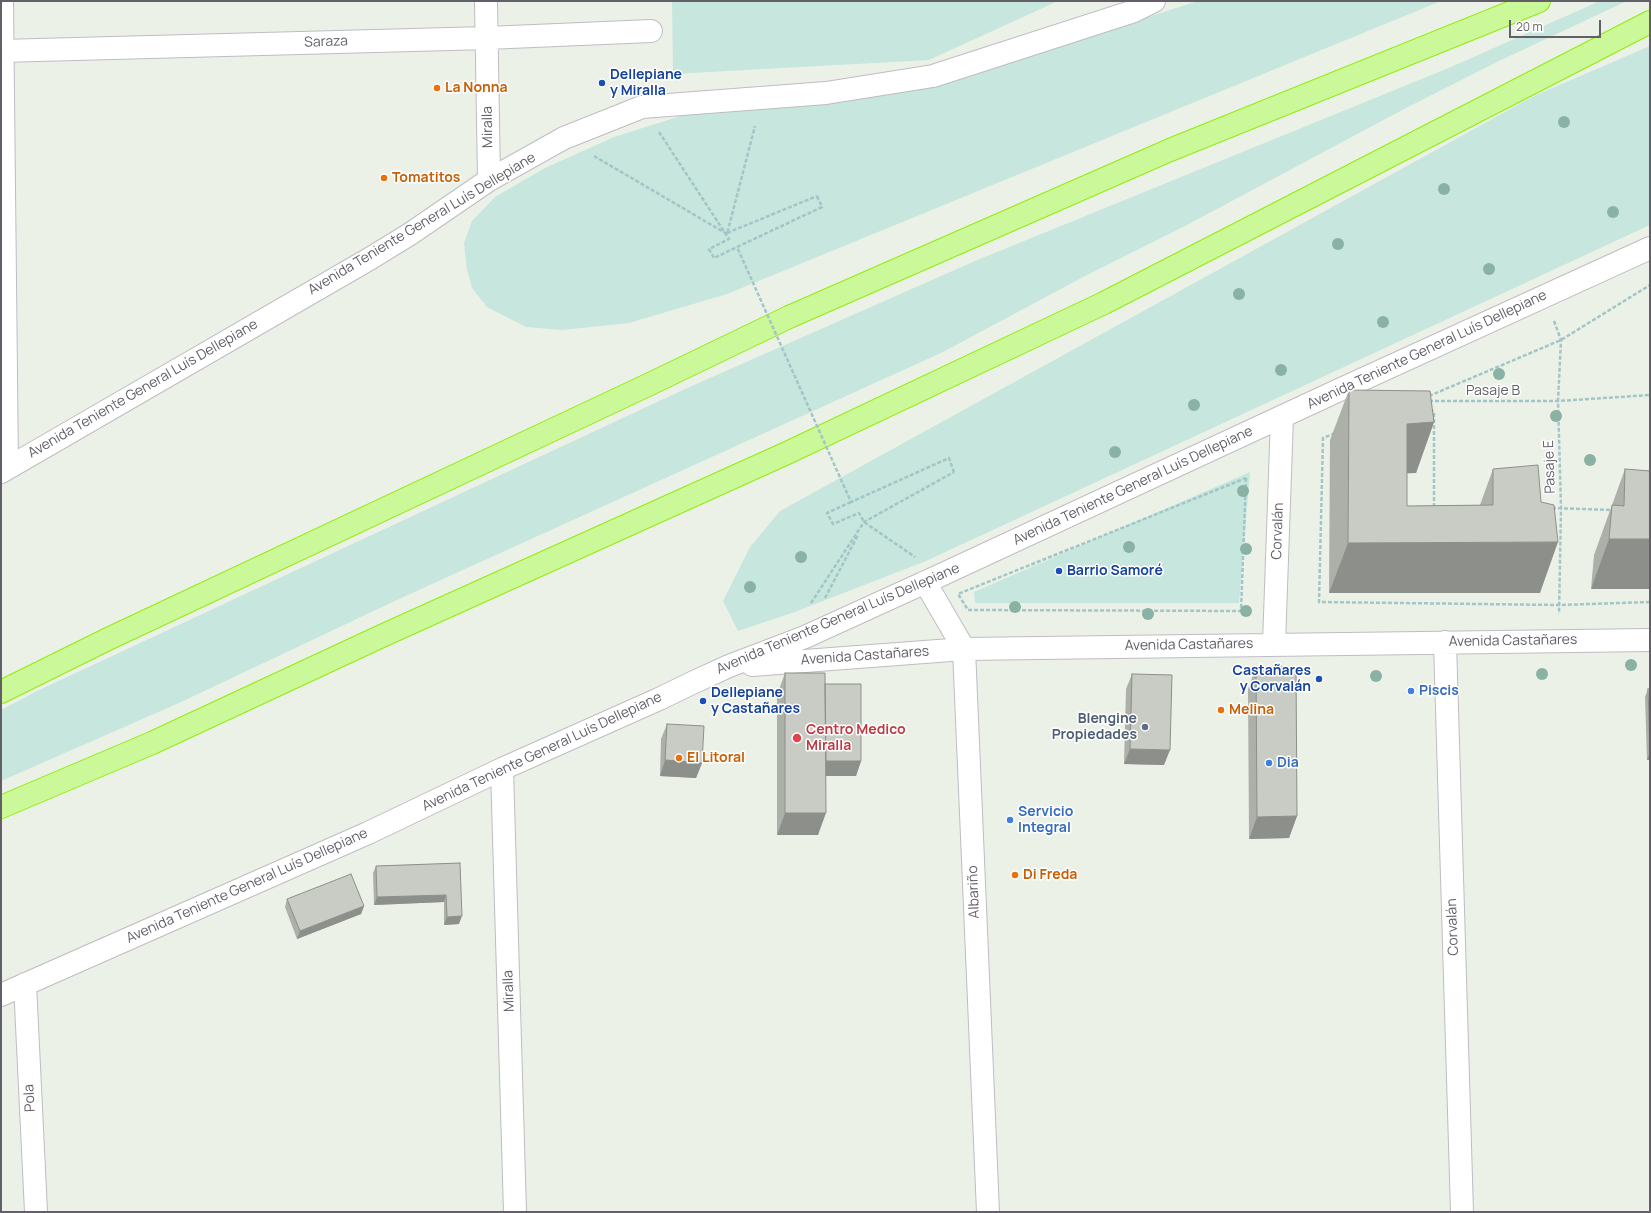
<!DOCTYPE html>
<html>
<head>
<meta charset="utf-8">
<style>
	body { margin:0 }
	#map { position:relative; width:1651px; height:1213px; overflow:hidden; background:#ecf1e8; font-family:Manrope,sans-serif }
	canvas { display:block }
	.frame { position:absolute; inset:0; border:2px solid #625f68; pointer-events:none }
	.scale { position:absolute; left:1509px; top:20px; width:92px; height:18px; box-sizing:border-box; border:2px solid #625f68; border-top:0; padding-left:5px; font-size:12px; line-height:14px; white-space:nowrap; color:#625f68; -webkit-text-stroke:3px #fff; paint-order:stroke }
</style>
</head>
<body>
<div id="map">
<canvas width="1651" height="1213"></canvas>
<div class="frame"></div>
<div class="scale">20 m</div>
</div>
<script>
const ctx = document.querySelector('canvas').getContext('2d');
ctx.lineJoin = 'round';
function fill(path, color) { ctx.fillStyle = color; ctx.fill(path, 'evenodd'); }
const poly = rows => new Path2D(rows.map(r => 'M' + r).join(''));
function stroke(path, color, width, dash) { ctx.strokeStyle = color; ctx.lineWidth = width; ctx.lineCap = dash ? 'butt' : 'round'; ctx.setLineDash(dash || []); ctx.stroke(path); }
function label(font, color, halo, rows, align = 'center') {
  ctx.font = font + ' Manrope,sans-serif'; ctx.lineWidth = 3; ctx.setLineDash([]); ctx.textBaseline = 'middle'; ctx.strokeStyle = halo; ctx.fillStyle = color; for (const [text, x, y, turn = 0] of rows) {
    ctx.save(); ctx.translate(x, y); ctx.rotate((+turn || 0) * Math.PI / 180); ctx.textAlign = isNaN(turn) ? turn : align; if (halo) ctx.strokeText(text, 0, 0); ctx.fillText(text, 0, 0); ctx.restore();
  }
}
fill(poly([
	[672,1,1058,1,929,60,673,74],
	[1198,1,1441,1,727,294,629,323,562,330,526,327,487,307,472,288,467,270,464,243,472,221,495,197,545,168,614,137,687,114,1014,60],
	[1600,1,1627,1,1499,61,1404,109,1187,225,1085,276,943,352,399,599,179,703,1,781,1,710,37,691,685,389,975,261,1451,67],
	[1650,46,1650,225,926,561,792,613,738,631,723,601,750,547,780,511,1534,96],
	[1250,472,1239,603,975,603,974,592]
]), '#c7e6dd');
const minor = poly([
	[2,1,7,468],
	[486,1,489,180],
	[1,51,487,38,651,31],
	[1,472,371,258,410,234,489,180,564,138,642,107,826,93,933,76,1134,11,1154,1],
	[925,582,964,649,988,1212],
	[1445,642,1462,1212],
	[1274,644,1282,417],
	[752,665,964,649,1650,640],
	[502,769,515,1212],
	[25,984,36,1212],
	[1,995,368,833,502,769,659,699,692,683,729,666,805,637,941,575,1337,391,1650,248]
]);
const highway = poly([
	[1,692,108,639,650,384,789,317,1170,150,1539,1],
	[1,807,152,743,384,635,787,453,1104,303,1650,22]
]);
stroke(minor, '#bfbcc3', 24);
stroke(highway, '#92ec0d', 24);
stroke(poly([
	[659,132,729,239,709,249,714,258,737,247],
	[594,156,727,234,755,126],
	[727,233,817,196],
	[1554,321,1561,340,1558,401,1561,508,1559,614],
	[1429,396,1561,340,1650,285],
	[1429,401,1558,401,1650,395],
	[1430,409,1434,412,1434,509],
	[1335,433,1323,438,1319,602,1559,605,1650,602],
	[1246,478,1241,611,968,610,958,594,1246,478],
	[851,502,827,513,833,524,859,513,864,522,915,557],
	[1552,508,1613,510],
	[825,598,858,535],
	[811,603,864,522,954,472]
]), '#a1c6c7', 2.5, [4, 2]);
stroke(minor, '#fff', 22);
stroke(highway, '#cbf898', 22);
stroke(poly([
	[817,196,822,207,737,247,851,502,949,458,954,472]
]), '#a1c6c7', 2.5, [4, 2]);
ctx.fillStyle = '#89b2a4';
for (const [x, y] of [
	[1564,122],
	[1444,189],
	[1613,212],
	[1338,244],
	[1489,269],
	[1239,294],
	[1383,322],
	[1281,370],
	[1499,374],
	[1194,405],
	[1556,416],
	[1115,452],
	[1590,460],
	[1243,491],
	[1129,547],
	[1246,549],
	[801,557],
	[750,587],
	[1015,607],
	[1246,611],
	[1148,614],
	[1631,665],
	[1542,674],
	[1376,676]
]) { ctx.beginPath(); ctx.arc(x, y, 6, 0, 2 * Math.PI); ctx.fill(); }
fill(poly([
	[1349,390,1434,422,1416,473,1407,473,1407,506,1480,505,1493,469,1540,593,1329,593,1330,440],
	[1625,469,1650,471,1591,589,1594,555],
	[1256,667,1297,816,1289,838,1249,839,1248,689],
	[785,673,825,684,861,761,856,776,826,776,818,835,777,835,777,695],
	[1132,674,1164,765,1124,764,1126,689],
	[1648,689,1650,689,1650,760,1647,760,1645,697],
	[667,724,702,763,696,778,660,776,661,739],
	[460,863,459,924,444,925,444,902,374,905,373,873,376,866],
	[287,899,364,906,361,914,297,939,285,907]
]), '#adafa9');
fill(poly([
	[1434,422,1416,473,1389,474,1407,424],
	[1609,539,1650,539,1650,589,1591,589],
	[1558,542,1540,593,1329,593,1348,543],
	[1130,749,1170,750,1164,765,1124,764],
	[1650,752,1650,760,1647,760],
	[665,760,702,763,696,778,660,776],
	[822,761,861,761,856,776,817,776],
	[785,813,826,813,818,835,777,835],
	[1297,816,1289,838,1249,839,1257,817],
	[446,895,444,902,374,905,377,897],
	[364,906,361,914,297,939,300,931],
	[462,916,459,924,444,925,447,917]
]), '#8d8f8a');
const building = poly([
	[1349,390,1430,391,1434,422,1407,424,1407,506,1493,505,1493,469,1538,465,1541,502,1554,505,1558,542,1348,543,1349,390],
	[1625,469,1650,471,1650,539,1609,539,1612,505,1624,506,1625,469],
	[1256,667,1296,667,1297,816,1257,817,1256,667],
	[785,673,825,673,826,813,785,813,785,673],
	[1132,674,1172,675,1170,750,1130,749,1132,674],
	[825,684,861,684,861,761,826,761,825,684],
	[1648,689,1650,689,1650,751,1648,689],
	[667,724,704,726,702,763,665,760,667,724],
	[460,863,462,916,447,917,446,895,377,897,376,866,460,863],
	[351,874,364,906,300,931,287,899,351,874]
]);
fill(building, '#c9ccc5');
stroke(building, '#8d8f8a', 1);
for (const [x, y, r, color] of [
	[602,83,4,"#1a4fb4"],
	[437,88,4,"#e8710a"],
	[384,178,4,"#e8710a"],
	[1059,571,4,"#1a4fb4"],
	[1319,679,4,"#1a4fb4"],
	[1411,691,4,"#3f7fe0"],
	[703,701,4,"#1a4fb4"],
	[1221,710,4,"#e8710a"],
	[1145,727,4,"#5c6f8a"],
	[797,738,5,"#e0444e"],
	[679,758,4,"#e8710a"],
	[1269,763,4,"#3f7fe0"],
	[1010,820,4,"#3f7fe0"],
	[1015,875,4,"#e8710a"]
]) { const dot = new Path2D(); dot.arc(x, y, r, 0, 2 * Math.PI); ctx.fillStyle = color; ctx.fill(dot); stroke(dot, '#fff', 1.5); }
label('14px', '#625f68', '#fff', [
	["Saraza",326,42,-2],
	["Miralla",488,127,-91],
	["Avenida Teniente General Luís Dellepiane",422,224,-31],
	["Avenida Teniente General Luís Dellepiane",1427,350,-25],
	["Avenida Teniente General Luís Dellepiane",143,389,-30],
	["Pasaje B",1493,391],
	["Pasaje E",1550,467,-92],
	["Avenida Teniente General Luís Dellepiane",1133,486,-25],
	["Corvalán",1278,531,-88],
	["Avenida Teniente General Luís Dellepiane",838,619,-23],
	["Avenida Castañares",1513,641,-1],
	["Avenida Castañares",1189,645,-1],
	["Avenida Castañares",865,656,-4],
	["Avenida Teniente General Luís Dellepiane",542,752,-25],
	["Avenida Teniente General Luís Dellepiane",247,886,-24],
	["Albariño",974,892,-92],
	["Corvalán",1453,927,-92],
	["Miralla",509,991,-92],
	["Pola",30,1098,-93]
]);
label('bold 14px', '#164399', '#fff', [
	["Dellepiane",610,75],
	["y Miralla",610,91],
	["Barrio Samoré",1067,571],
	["Castañares",1311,671,"right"],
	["y Corvalán",1311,687,"right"],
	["Dellepiane",711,693],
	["y Castañares",711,709]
], 'left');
label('bold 14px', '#c56008', '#fff', [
	["La Nonna",445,88],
	["Tomatitos",392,178],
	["Melina",1229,710],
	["El Litoral",687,758],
	["Di Freda",1023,875]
], 'left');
label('bold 14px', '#366cbe', '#fff', [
	["Piscis",1419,691],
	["Dia",1277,763],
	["Servicio",1018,812],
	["Integral",1018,828]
], 'left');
label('bold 14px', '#4e5e75', '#fff', [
	["Blengine",1137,719],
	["Propiedades",1137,735]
], 'right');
label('bold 14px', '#be3a42', '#fff', [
	["Centro Medico",806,730],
	["Miralla",806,746]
], 'left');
</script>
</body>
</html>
